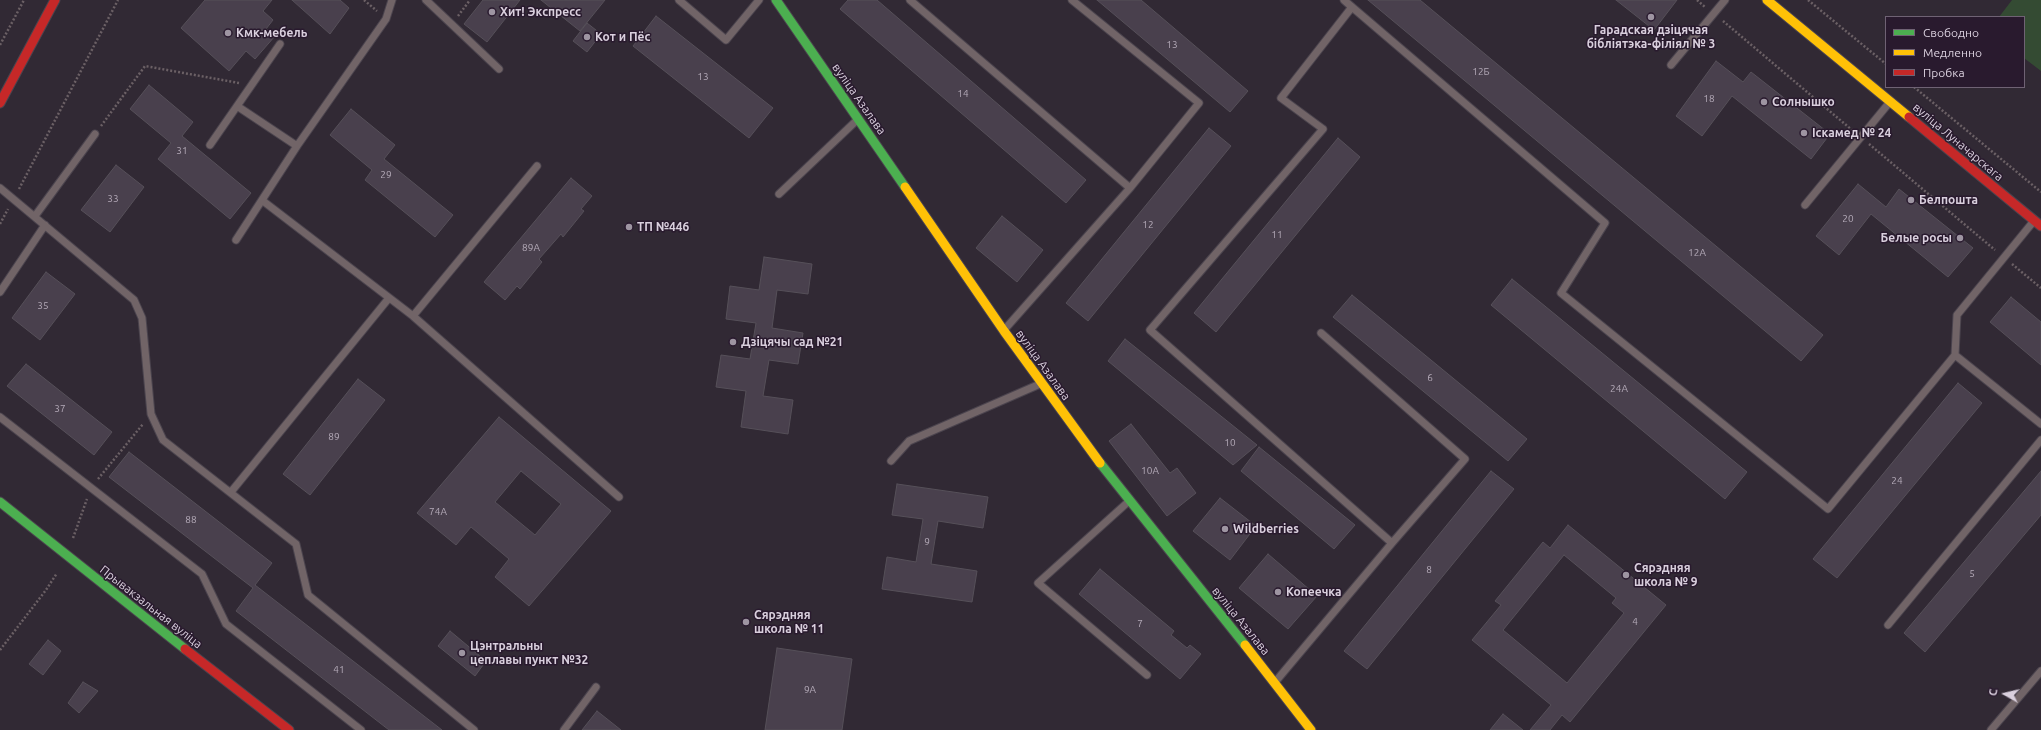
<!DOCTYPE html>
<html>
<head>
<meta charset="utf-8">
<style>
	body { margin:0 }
	#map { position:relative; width:2041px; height:730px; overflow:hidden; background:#312934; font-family:Ubuntu,sans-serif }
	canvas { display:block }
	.legend { position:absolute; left:1885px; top:16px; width:140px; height:72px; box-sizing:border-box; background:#291a2e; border:1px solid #6f6274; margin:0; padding:5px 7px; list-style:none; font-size:12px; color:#d9cfdd }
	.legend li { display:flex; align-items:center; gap:8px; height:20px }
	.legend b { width:20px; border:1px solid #6f6274 }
	.north { position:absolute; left:1985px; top:674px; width:40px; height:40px; -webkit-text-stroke:3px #291a2e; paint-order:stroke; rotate:278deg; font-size:11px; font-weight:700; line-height:16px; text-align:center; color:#d9cfdd }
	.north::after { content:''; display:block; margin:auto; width:14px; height:18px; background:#d9cfdd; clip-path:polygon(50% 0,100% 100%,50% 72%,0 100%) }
</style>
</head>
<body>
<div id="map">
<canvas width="2041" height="730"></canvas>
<ul class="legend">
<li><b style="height:5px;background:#4caf50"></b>Свободно</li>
<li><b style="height:5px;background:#ffc107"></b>Медленно</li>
<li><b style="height:5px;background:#c62828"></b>Пробка</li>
</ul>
<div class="north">С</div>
</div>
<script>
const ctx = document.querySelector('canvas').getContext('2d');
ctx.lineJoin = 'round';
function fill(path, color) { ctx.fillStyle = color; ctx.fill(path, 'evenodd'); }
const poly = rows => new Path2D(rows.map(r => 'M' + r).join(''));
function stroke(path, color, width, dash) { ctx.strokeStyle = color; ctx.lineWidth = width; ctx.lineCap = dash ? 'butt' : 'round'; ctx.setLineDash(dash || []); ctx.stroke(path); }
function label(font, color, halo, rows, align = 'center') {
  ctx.font = font + ' Ubuntu,sans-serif'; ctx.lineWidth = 3; ctx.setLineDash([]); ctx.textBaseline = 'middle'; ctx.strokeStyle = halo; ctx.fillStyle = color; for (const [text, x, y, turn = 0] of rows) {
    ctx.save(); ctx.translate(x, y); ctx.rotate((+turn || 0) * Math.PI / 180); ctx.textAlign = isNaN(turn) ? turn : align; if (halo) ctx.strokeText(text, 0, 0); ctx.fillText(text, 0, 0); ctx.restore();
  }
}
fill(poly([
	[2012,0,2041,0,2041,71,2024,58,2024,17,1999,17]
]), '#344b33');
const building = poly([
	[205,0,272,0,263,11,273,20,266,29,275,36,255,59,246,51,229,71,181,28,205,0],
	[292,0,340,0,349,8,330,34,292,0],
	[483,0,520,0,487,42,464,24,483,0],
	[541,0,605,0,580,31,541,0],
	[848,0,877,0,1086,180,1066,203,840,9,848,0],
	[1097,0,1141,0,1248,91,1230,112,1097,0],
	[1368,0,1420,0,1823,335,1801,361,1368,0],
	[1616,0,1677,0,1654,30,1616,0],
	[656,16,773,108,749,138,633,46,656,16],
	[587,23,601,34,587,52,573,41,587,23],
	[1716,61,1743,82,1751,72,1830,134,1811,159,1732,96,1702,136,1676,116,1716,61],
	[149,85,193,122,182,136,251,193,230,219,158,159,171,143,130,109,149,85],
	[351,109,395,145,384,159,453,215,435,237,365,180,372,170,330,135,351,109],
	[1209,128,1231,146,1088,321,1066,303,1209,128],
	[1338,138,1360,157,1216,332,1194,313,1338,138],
	[116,165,144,187,110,232,81,210,116,165],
	[571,178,592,196,581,209,584,211,563,237,561,234,539,259,542,262,520,289,517,286,505,300,484,282,571,178],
	[1858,184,1886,207,1899,189,1973,248,1948,277,1871,214,1839,255,1816,236,1858,184],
	[1002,216,1043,250,1017,282,976,248,1002,216],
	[764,257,812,264,808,294,777,290,772,328,803,333,798,364,769,360,763,396,793,400,788,434,741,427,746,391,716,387,721,355,750,359,756,323,726,319,730,286,759,290,764,257],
	[46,272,75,294,40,340,12,318,46,272],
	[1512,279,1747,472,1725,499,1491,305,1512,279],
	[1352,295,1527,439,1508,461,1333,317,1352,295],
	[2011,297,2041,322,2041,365,1990,322,2011,297],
	[1125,339,1257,445,1233,465,1108,361,1125,339],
	[26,364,112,432,94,455,7,386,26,364],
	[358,379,385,400,310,495,283,474,358,379],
	[1958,383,1982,403,1837,578,1813,559,1958,383],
	[499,417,611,511,529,606,495,577,509,559,471,527,456,545,417,513,499,417],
	[521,471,561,504,535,535,495,502,521,471],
	[1131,424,1170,473,1177,468,1196,493,1167,516,1109,441,1131,424],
	[1259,447,1355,525,1334,549,1241,471,1259,447],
	[129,452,272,563,255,585,442,730,389,730,236,611,253,588,109,477,129,452],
	[1491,471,1514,489,1367,669,1344,651,1491,471],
	[2041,471,2041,515,1925,652,1904,633,2041,471],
	[897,484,988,497,983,528,938,521,931,564,977,571,972,602,882,589,887,557,916,562,923,519,892,515,897,484],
	[1220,498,1256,526,1230,560,1193,531,1220,498],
	[1568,525,1666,605,1570,722,1562,715,1550,730,1530,730,1551,705,1472,640,1501,605,1495,601,1543,542,1550,548,1568,525],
	[1564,555,1616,598,1612,603,1624,613,1567,683,1503,630,1564,555],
	[1268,554,1317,596,1288,629,1239,588,1268,554],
	[1100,569,1174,631,1171,635,1187,648,1190,645,1201,654,1180,679,1079,594,1100,569],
	[450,631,486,661,475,676,438,646,450,631],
	[48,640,61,651,43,675,29,664,48,640],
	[777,648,852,659,842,730,765,730,777,648],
	[83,682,98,691,79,713,68,703,83,682],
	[597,711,621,730,582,730,597,711],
	[1503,714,1523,730,1490,730,1503,714]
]);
fill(building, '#49404d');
stroke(building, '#565059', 1);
const lane = poly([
	[426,0,499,69],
	[679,0,726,40,759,0],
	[910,0,1130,188],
	[1344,0,1352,7],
	[1671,65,1725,0],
	[237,106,297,146],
	[210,145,280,44],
	[0,188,134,300,142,318,151,414,163,440,296,544,308,595,474,730],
	[779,194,856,121],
	[263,201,413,316,619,497],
	[1805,205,1889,103],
	[35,216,95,134],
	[236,240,297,146,386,19,392,0],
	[0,292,45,225],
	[413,316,537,166],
	[1005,329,1130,188,1199,103,1072,0],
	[1321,333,1465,459,1392,543],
	[1955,355,1957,315,2033,222],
	[0,417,202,574,226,624,361,730],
	[891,461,909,441,1040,384],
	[231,492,389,298],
	[1128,502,1038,583,1147,675],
	[1888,625,2041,440],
	[1276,681,1392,543,1150,330,1323,129,1281,98,1352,7,1605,223,1561,293,1828,509,1955,355,2041,424],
	[564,730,596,687],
	[1991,730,2041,671]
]);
const fast = poly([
	[776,0,905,187],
	[1100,463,1245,645],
	[0,502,185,649]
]);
const slow = poly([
	[1767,0,1909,117],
	[905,187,1004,331,1100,463],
	[1245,645,1311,730]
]);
const jam = poly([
	[0,103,55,0],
	[1909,117,2041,226],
	[185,649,289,730]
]);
stroke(lane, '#4b444e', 9);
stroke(fast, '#4b444e', 11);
stroke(slow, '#4b444e', 11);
stroke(jam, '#4b444e', 11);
stroke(poly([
	[364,0,377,11],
	[1697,0,1705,7],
	[1808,0,1886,64],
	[458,16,470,0],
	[1723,21,1852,130],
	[0,45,24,0],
	[1914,87,2041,192],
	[101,126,145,66,239,83],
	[1869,144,1995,250],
	[19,189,118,0],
	[0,224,8,209],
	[2012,264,2041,288],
	[98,479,143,424],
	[73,538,87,499],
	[0,650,46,590,57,573]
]), '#6b6065', 2.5, [2, 2]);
stroke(lane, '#716467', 7);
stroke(fast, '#4caf50', 9);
stroke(slow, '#ffc107', 9);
stroke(jam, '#c62828', 9);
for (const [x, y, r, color] of [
	[492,12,4,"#9e95a2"],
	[1651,17,4,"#9e95a2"],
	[228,33,4,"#9e95a2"],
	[587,37,4,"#9e95a2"],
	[1764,102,4,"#9e95a2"],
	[1804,133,4,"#9e95a2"],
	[1911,200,4,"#9e95a2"],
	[629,227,4,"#9e95a2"],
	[1960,238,4,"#9e95a2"],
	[733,342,4,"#9e95a2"],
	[1225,529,4,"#9e95a2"],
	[1626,575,4,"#9e95a2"],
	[1278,592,4,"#9e95a2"],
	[746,622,4,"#9e95a2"],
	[462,653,4,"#9e95a2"]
]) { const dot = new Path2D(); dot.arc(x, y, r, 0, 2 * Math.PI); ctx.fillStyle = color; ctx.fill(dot); stroke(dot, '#291a2e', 1.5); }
label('10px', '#b5abb9', null, [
	["13",1172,45],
	["12Б",1481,72],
	["13",703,77],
	["14",963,94],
	["18",1709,99],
	["31",182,151],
	["29",386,175],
	["33",113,199],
	["20",1848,219],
	["12",1148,225],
	["11",1277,235],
	["89А",531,248],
	["12А",1697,253],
	["35",43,306],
	["6",1430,378],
	["24А",1619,389],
	["37",60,409],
	["89",334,437],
	["10",1230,443],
	["10А",1150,471],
	["24",1897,481],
	["74А",438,512],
	["88",191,520],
	["9",927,542],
	["8",1429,570],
	["5",1972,574],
	["4",1635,622],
	["7",1140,624],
	["41",339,670],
	["9А",810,690]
]);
label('bold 12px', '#d9cfdd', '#291a2e', [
	["Хит! Экспресс",500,12],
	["Гарадская дзіцячая",1651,30,"center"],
	["бібліятэка-філіял № 3",1651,44,"center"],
	["Кмк-мебель",236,33],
	["Кот и Пёс",595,37],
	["Солнышко",1772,102],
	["Іскамед № 24",1812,133],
	["Белпошта",1919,200],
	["ТП №446",637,227],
	["Белые росы",1952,238,"right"],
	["Дзіцячы сад №21",741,342],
	["Wildberries",1233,529],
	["Сярэдняя",1634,568],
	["школа № 9",1634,582],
	["Копеечка",1286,592],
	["Сярэдняя",754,615],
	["школа № 11",754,629],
	["Цэнтральны",470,646],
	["цеплавы пункт №32",470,660]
], 'left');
label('12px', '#d9cfdd', '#291a2e', [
	["вуліца Азалава",859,99,55],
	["вуліца Луначарскага",1958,142,40],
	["вуліца Азалава",1043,365,54],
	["Прывакзальная вуліца",151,607,38],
	["вуліца Азалава",1241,621,51]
]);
</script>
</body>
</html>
